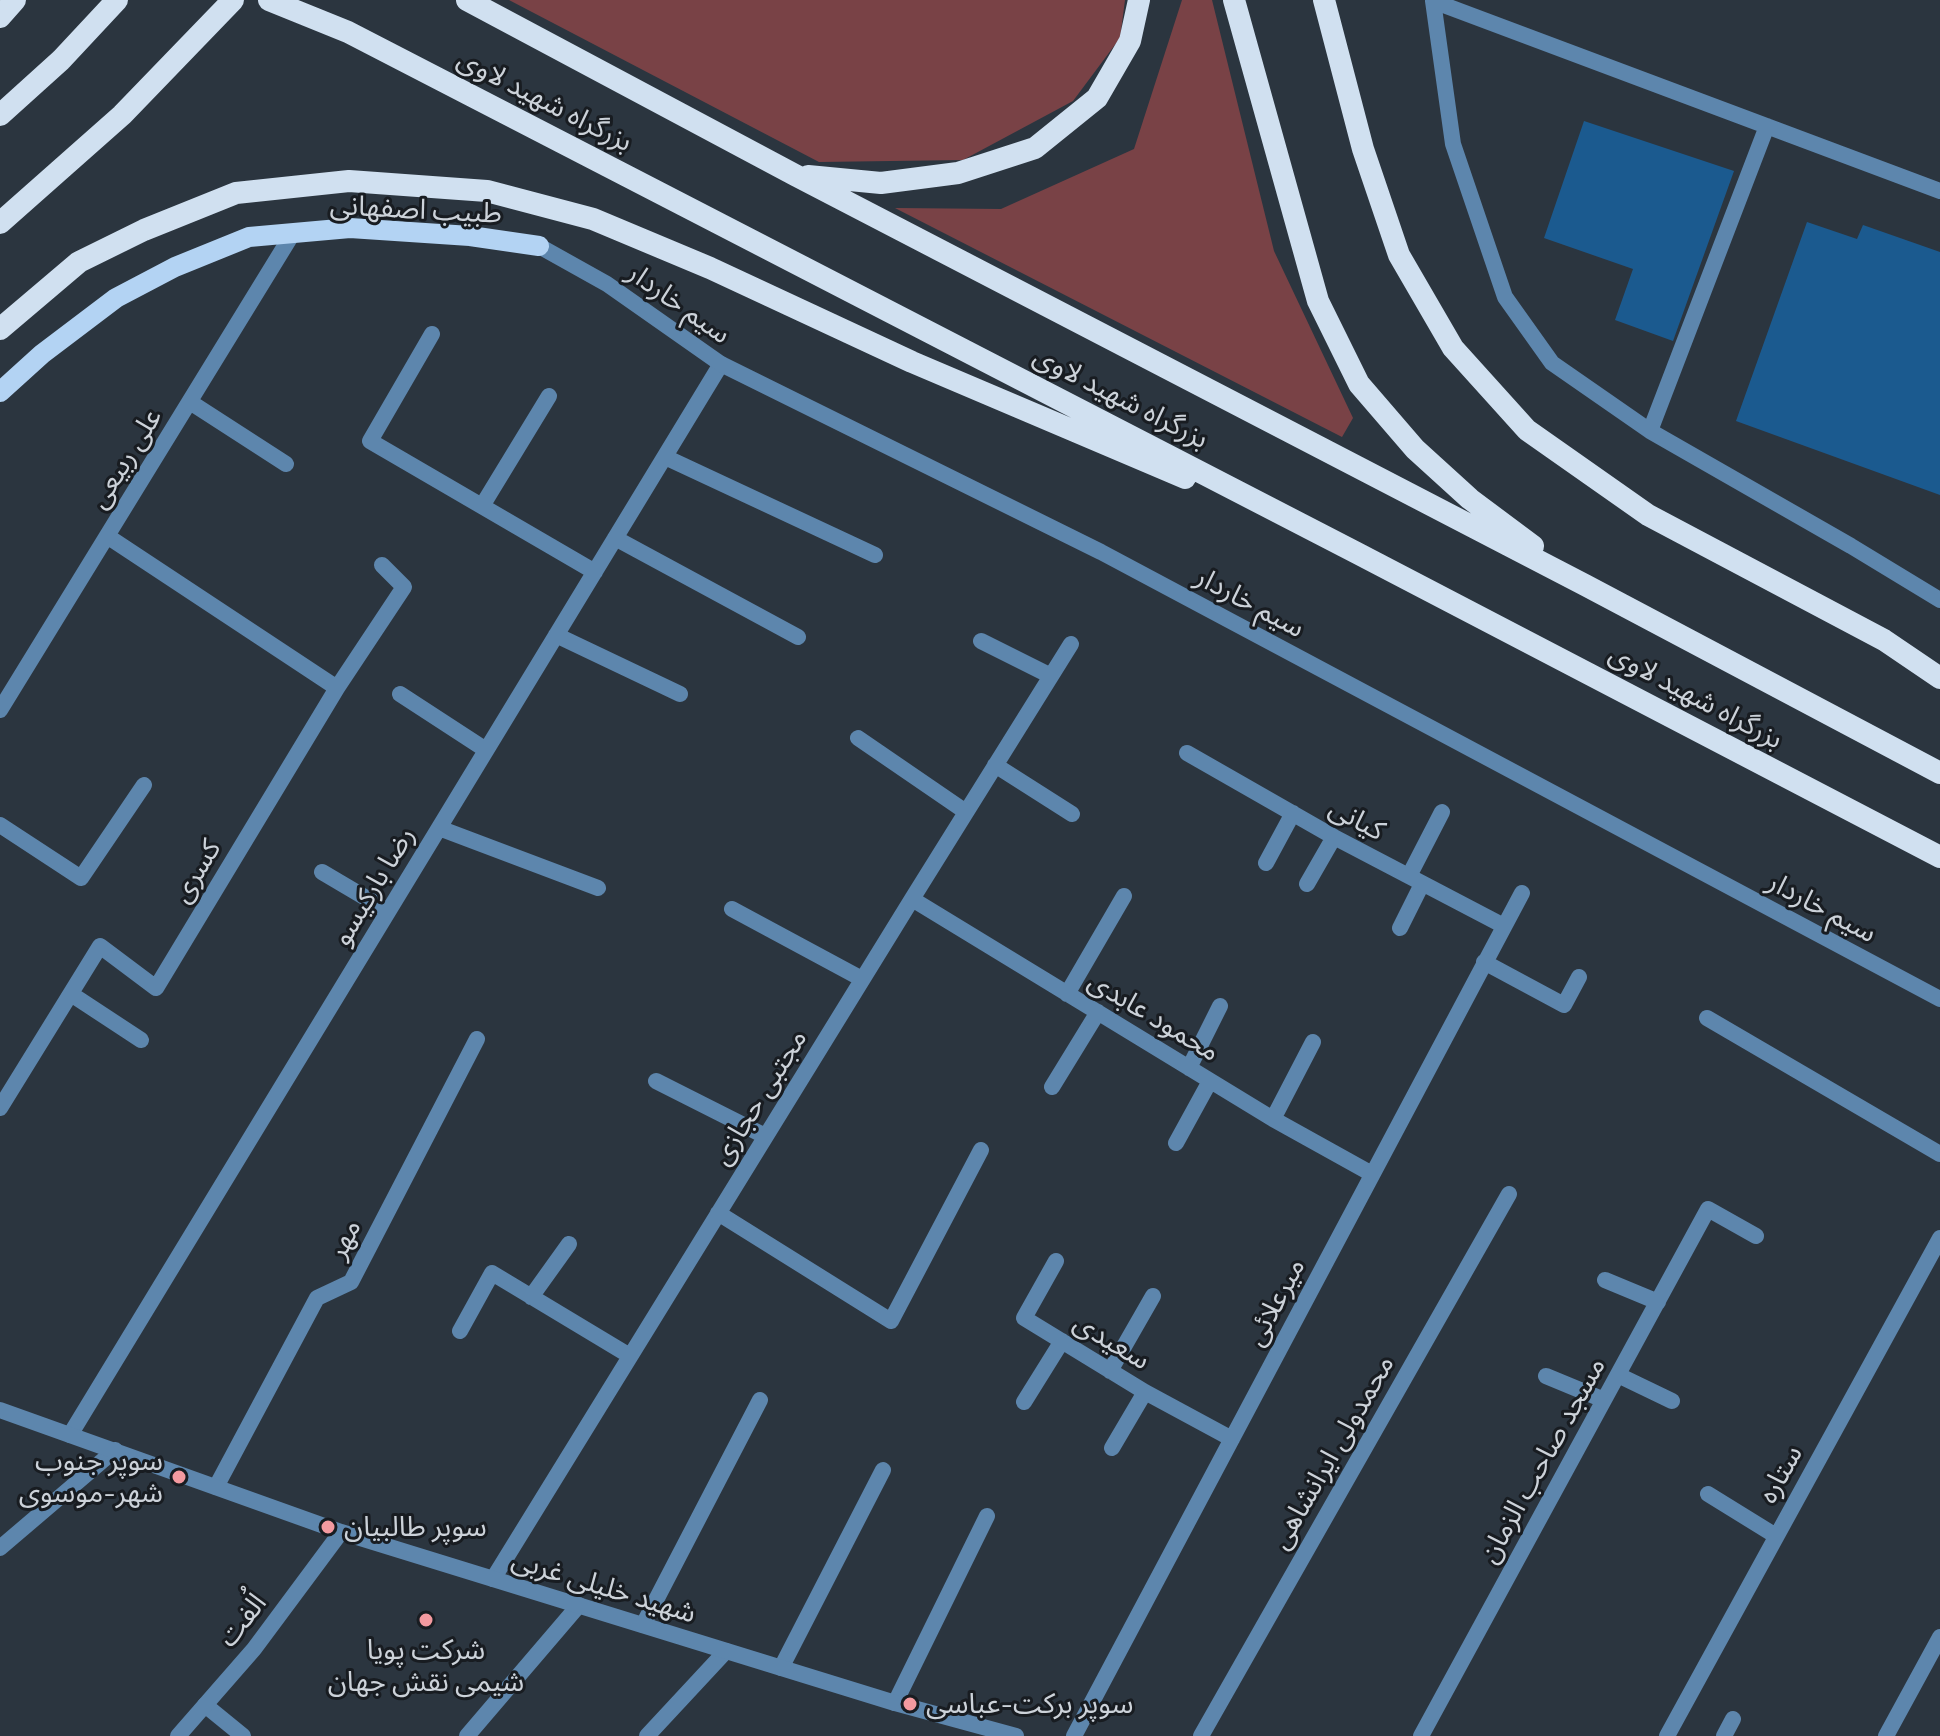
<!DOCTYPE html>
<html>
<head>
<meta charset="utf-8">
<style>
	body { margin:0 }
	canvas { display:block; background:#2b353f }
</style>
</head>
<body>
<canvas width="1940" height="1736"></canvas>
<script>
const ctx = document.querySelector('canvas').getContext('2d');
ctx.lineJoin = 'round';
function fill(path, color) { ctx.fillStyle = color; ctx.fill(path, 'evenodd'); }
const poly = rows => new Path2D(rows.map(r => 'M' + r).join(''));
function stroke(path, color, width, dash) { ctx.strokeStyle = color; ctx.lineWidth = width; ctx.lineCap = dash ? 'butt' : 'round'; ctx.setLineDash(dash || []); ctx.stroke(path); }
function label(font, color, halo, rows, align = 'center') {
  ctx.font = font + ' "Exo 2","Noto Sans Arabic",sans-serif'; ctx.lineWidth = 6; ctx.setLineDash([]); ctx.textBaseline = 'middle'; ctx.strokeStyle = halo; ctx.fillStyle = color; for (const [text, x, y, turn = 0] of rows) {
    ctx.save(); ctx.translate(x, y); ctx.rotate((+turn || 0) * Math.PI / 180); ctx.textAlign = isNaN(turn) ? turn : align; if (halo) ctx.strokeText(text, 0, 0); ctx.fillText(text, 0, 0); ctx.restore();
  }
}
fill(poly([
	[509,0,1125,0,1120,38,1073,101,963,160,819,162],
	[1182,0,1212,0,1274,251,1353,418,1342,437,895,208,1001,209,1134,149]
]), '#794246');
fill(poly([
	[1584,121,1734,171,1673,341,1615,320,1633,269,1544,238],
	[1807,222,1857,239,1863,225,1940,252,1940,495,1736,421]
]), '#1b5a8f');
stroke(poly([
	[1940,191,1433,1,1453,144,1505,297,1552,363,1650,431,1851,546,1940,600],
	[1650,431,1767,126]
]), '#5d86ad', 16);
stroke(poly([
	[432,334,370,441,595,572],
	[190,402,286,464],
	[665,457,875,555],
	[482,506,549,396],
	[107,536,337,688],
	[615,538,798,637],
	[556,635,680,694],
	[981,641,1051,676],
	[400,694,486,750],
	[0,710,293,233],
	[858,738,966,812],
	[1187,753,1334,837,1504,926],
	[995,765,1072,814],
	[0,825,81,878,144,785],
	[439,828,598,888],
	[1266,863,1293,813],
	[322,872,388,911],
	[1409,876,1442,812],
	[1307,884,1334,837],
	[912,899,1273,1119,1372,1174],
	[732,909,862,979],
	[1400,928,1422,884],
	[1484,962,1564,1005,1579,977],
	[71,994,141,1040],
	[1067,994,1124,896],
	[1707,1018,1940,1154],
	[1189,1068,1220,1006],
	[656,1081,765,1136],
	[1052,1087,1098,1012],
	[0,1108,100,946,156,988,337,688,404,587,382,565],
	[1273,1119,1313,1042],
	[1176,1143,1210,1081],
	[718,1213,891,1321,981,1150],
	[1056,1261,1024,1318,1145,1392,1232,1439],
	[1605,1280,1658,1302],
	[531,1297,569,1244],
	[460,1331,492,1273,630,1356],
	[1110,1371,1153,1296],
	[1618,1375,1672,1401],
	[1546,1376,1604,1400],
	[1024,1402,1062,1341],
	[70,1435,721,364],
	[1112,1448,1145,1392],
	[216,1487,317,1298,351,1282,477,1039],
	[1708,1494,1776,1536],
	[0,1548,115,1450],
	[493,1579,912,899,1071,644],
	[643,1625,760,1400],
	[781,1668,883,1470],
	[895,1703,987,1516],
	[205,1705,243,1736],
	[467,1736,579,1605],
	[647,1736,726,1651],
	[1074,1736,1522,893],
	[1201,1736,1509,1194],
	[1421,1736,1708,1209,1756,1236],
	[1667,1736,1940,1238],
	[1724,1736,1733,1719],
	[1886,1736,1940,1637]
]), '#5d86ad', 16);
stroke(poly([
	[539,246,607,284,721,364,1101,552,1940,999],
	[0,1410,341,1532,895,1703,1016,1736],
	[178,1736,254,1649,341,1532]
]), '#5d86ad', 16);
stroke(poly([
	[0,392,42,354,116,298,175,267,249,237,350,228,470,236,539,246]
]), '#b3d3f3', 20);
stroke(poly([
	[269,0,348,32,1355,552,1940,857],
	[467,0,795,175,1585,585,1940,773],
	[1234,0,1318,301,1359,384,1415,449,1470,499,1533,546],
	[1324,0,1363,149,1399,255,1453,348,1527,430,1648,515,1884,640,1940,678],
	[0,17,15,0],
	[0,115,61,60,117,0],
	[808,176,881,183,958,173,1035,148,1097,98,1130,41,1139,0],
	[0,223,122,115,233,0],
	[0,329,79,262,144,230,236,193,349,181,487,191,593,219,710,268,912,362,1185,478]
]), '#d0e0f0', 22);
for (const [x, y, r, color] of [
	[179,1477,8,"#f49aa0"],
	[328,1527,8,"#f49aa0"],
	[426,1620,8,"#f49aa0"],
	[910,1704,8,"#f49aa0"]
]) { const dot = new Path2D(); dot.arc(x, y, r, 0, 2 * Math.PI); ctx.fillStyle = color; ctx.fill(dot); stroke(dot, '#181c21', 3); }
label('28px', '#ccd2d9', '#181c21', [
	["بزرگراه شهید لاوی",545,100,27],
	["طبیب اصفهانی",416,209,3],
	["سیم خاردار",679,303,35],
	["بزرگراه شهید لاوی",1121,397,27],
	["علی ربیعی",125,458,-58],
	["سیم خاردار",1250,602,28],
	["بزرگراه شهید لاوی",1696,696,28],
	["کیانی",1357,819,28],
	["کسری",196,871,-59],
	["رضا بارکیسو",373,886,-59],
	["سیم خاردار",1822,907,28],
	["محمود عابدی",1154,1016,31],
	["مجتبی حجازی",759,1097,-58],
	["مهر",344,1239,-63],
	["میرعلائی",1275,1302,-62],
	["سعیدی",1112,1341,31],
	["محمدولی ایرانشاهی",1332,1452,-60],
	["مسجد صاحب الزمان",1542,1460,-61],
	["ستاره",1780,1474,-61],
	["شهید خلیلی غربی",604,1586,17],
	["اُلفت",242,1620,-52]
]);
label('28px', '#ccd2d9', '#181c21', [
	["سوپر جنوب",163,1461,"right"],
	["شهر-موسوی",163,1493,"right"],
	["سوپر طالبیان",344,1527],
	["شرکت پویا",426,1650,"center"],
	["شیمی نقش جهان",426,1682,"center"],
	["سوپر برکت-عباسی",926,1704]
], 'left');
</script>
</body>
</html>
